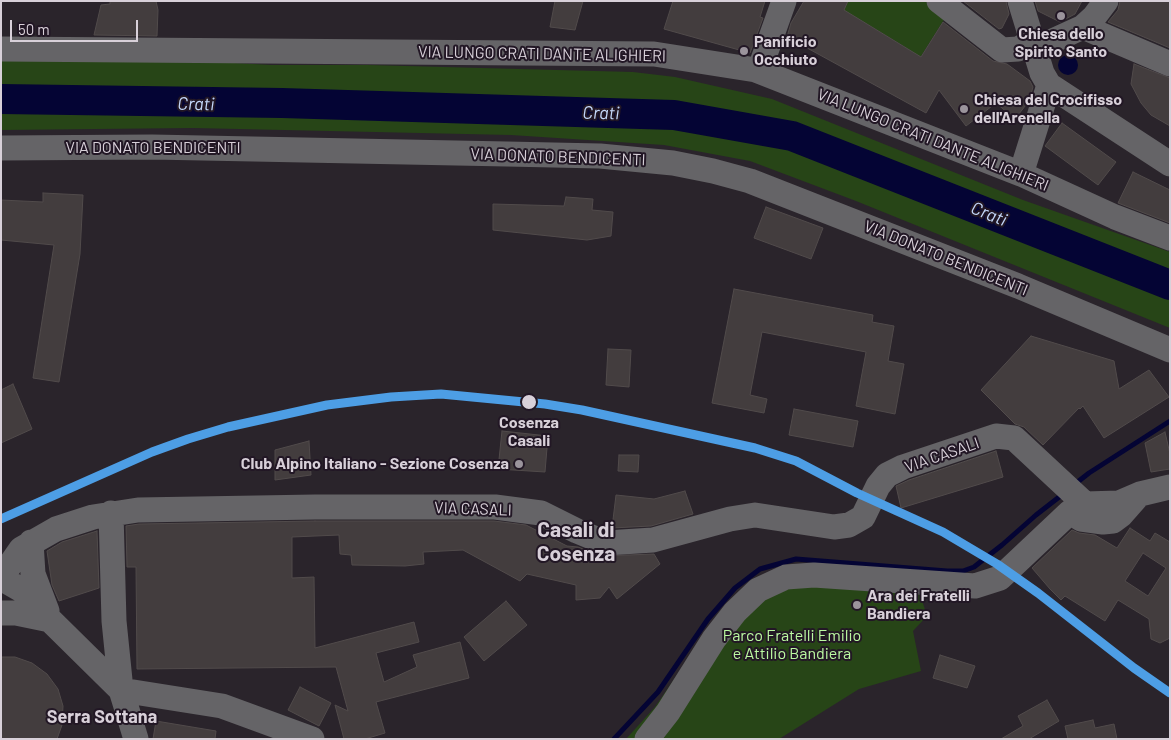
<!DOCTYPE html>
<html>
<head>
<meta charset="utf-8">
<style>
	body { margin:0 }
	#map { position:relative; width:1171px; height:740px; overflow:hidden; background:#2a242b; font-family:Barlow,sans-serif }
	canvas { display:block }
	.frame { position:absolute; inset:0; border:2px solid #d8d0d9; pointer-events:none }
	.scale { position:absolute; left:10px; top:20px; width:128px; height:22px; box-sizing:border-box; border:2px solid #d8d0d9; border-top:0; padding-left:6px; font-size:15px; line-height:18px; white-space:nowrap; color:#d8d0d9; -webkit-text-stroke:4px #221725; paint-order:stroke }
</style>
</head>
<body>
<div id="map">
<canvas width="1171" height="740"></canvas>
<div class="frame"></div>
<div class="scale">50 m</div>
</div>
<script>
const ctx = document.querySelector('canvas').getContext('2d');
ctx.lineJoin = 'round';
function fill(path, color) { ctx.fillStyle = color; ctx.fill(path, 'evenodd'); }
const poly = rows => new Path2D(rows.map(r => 'M' + r).join(''));
function stroke(path, color, width, dash) { ctx.strokeStyle = color; ctx.lineWidth = width; ctx.lineCap = dash ? 'butt' : 'round'; ctx.setLineDash(dash || []); ctx.stroke(path); }
function label(font, color, halo, rows, align = 'center') {
  ctx.font = font + ' Barlow,sans-serif'; ctx.lineWidth = 4; ctx.setLineDash([]); ctx.textBaseline = 'middle'; ctx.strokeStyle = halo; ctx.fillStyle = color; for (const [text, x, y, turn = 0] of rows) {
    ctx.save(); ctx.translate(x, y); ctx.rotate((+turn || 0) * Math.PI / 180); ctx.textAlign = isNaN(turn) ? turn : align; if (halo) ctx.strokeText(text, 0, 0); ctx.fillText(text, 0, 0); ctx.restore();
  }
}
fill(poly([
	[848,1,925,1,945,18,913,69,905,47,858,19,836,24],
	[1,61,198,61,271,65,368,65,633,72,675,77,772,99,1023,200,1170,252,1170,328,856,201,750,161,664,145,511,135,193,128,1,130],
	[914,575,927,616,913,631,921,671,859,689,779,739,626,739,655,707,697,646,759,579]
]), '#274517');
fill(poly([
	'1058 65a10 10 0 1 1 20 0a10 10 0 1 1-20 0Z'
]), '#040434');
stroke(poly([
	[1075,484,1089,473,1170,421],
	[614,739,658,692,708,619,735,588,760,569,796,559,947,571,963,571,974,567,1002,545,1036,515,1063,494]
]), '#040434', 5);
stroke(poly([
	[1,99,282,103,674,115,792,136,1170,285]
]), '#040434', 30);
const building = poly([
	[110,1,156,1,158,10,157,36,94,35,101,5,110,4,110,1],
	[555,1,583,1,575,30,550,27,555,1],
	[673,1,765,1,760,17,763,18,750,53,664,29,673,1],
	[804,1,848,1,844,10,921,57,943,22,993,61,1007,64,1030,81,1033,87,1029,101,1015,119,996,103,966,126,939,90,926,113,787,37,791,23,804,1],
	[963,1,1006,1,1009,14,1002,28,999,29,963,1],
	[1035,1,1082,1,1075,14,1060,22,1038,11,1035,1],
	[1120,1,1170,1,1170,48,1108,22,1118,10,1120,1],
	[1134,64,1170,78,1170,126,1151,115,1141,103,1131,84,1134,64],
	[1062,123,1116,162,1098,185,1045,146,1062,123],
	[1133,172,1170,190,1170,223,1118,203,1133,172],
	[43,193,83,195,80,254,59,382,33,378,54,245,1,240,1,200,43,202,43,193],
	[566,197,593,199,592,210,613,212,611,236,587,240,493,230,493,204,564,206,566,197],
	[766,207,823,228,811,259,754,238,766,207],
	[734,289,873,315,872,322,894,326,888,361,904,364,895,414,856,406,866,352,762,332,750,395,767,399,764,413,712,403,734,289],
	[1031,336,1114,361,1119,389,1149,370,1169,397,1104,438,1083,406,1080,409,1079,408,1043,445,1024,427,1015,424,981,390,1031,336],
	[608,349,631,350,629,387,606,385,608,349],
	[13,384,32,429,1,443,1,390,13,384],
	[794,409,858,421,853,447,789,435,794,409],
	[502,431,548,436,545,472,498,469,502,431],
	[1165,432,1170,454,1170,469,1151,472,1145,443,1165,432],
	[309,441,311,475,275,480,275,450,309,441],
	[996,451,1003,477,901,508,896,486,909,480,996,451],
	[619,455,639,455,638,472,618,471,619,455],
	[685,491,693,514,651,526,612,528,616,495,654,499,685,491],
	[315,521,494,521,526,525,567,546,578,547,601,556,654,554,660,564,617,599,609,587,600,598,576,600,576,585,527,574,520,581,463,550,423,552,424,564,405,566,352,565,351,555,340,554,339,535,292,537,292,578,314,577,315,648,414,622,419,642,376,653,384,682,417,667,413,655,460,642,469,678,376,702,385,733,365,739,344,739,335,705,348,711,336,667,137,669,136,567,127,567,126,526,139,524,315,521],
	[1130,528,1150,541,1155,533,1170,542,1170,638,1160,643,1151,639,1149,619,1118,600,1105,621,1065,596,1061,600,1050,589,1032,568,1072,530,1079,533,1095,535,1117,548,1130,528],
	[1143,553,1166,568,1148,596,1125,581,1143,553],
	[97,531,99,588,59,601,52,585,47,551,62,542,97,531],
	[506,601,527,625,484,661,464,637,506,601],
	[940,655,975,666,967,688,933,678,940,655],
	[1,657,15,657,32,663,47,674,58,689,63,706,62,725,57,739,1,739,1,657],
	[300,687,331,703,319,726,288,710,300,687],
	[1047,700,1059,721,1029,739,1001,739,1023,726,1018,716,1047,700],
	[1093,720,1095,728,1114,724,1117,739,1068,739,1065,726,1093,720],
	[156,721,216,731,215,739,153,739,156,721]
]);
fill(building, '#433d3e');
stroke(building, '#514b4b', 1);
stroke(poly([
	[939,1,1002,50,1018,49,1032,41],
	[1020,1,1042,73,1049,85,1170,164],
	[1083,27,1170,64],
	[1,49,654,54,756,70,1021,174,1115,217,1170,238],
	[1035,49,1083,27,1094,17,1106,1],
	[759,71,784,1],
	[1,148,152,147,507,154,600,156,673,163,713,171,750,181,1018,286,1170,350],
	[1021,174,1049,85],
	[111,513,114,621,121,690,136,739],
	[31,542,33,574,47,611],
	[1,578,21,549,56,529,93,517,138,510,315,507,495,507,541,513,577,531,606,543,653,540,730,519,755,515,834,527,849,525,863,517,878,486,887,475,903,467,996,436,1014,438,1085,504,1119,503,1140,494,1170,487],
	[1,578,25,592,50,620,121,690,222,706,312,739],
	[1,613,16,613,50,620],
	[647,739,668,712,714,639,735,612,758,590,786,577,814,575,975,586,1000,578,1070,512,1081,519,1103,522,1113,521,1121,515,1136,498]
]), '#656467', 25);
stroke(poly([
	[1,519,152,452,188,439,228,427,327,405,391,397,441,394,545,404,582,410,755,448,796,461,857,493,943,532,997,564,1038,593,1134,668,1170,693]
]), '#4d9ee5', 9);
for (const [x, y, r, color] of [
	[1061,16,5,"#9b949c"],
	[744,51,5,"#9b949c"],
	[964,109,5,"#9b949c"],
	[529,402,8,"#d8d0d9"],
	[519,464,5,"#9b949c"],
	[857,605,5,"#9b949c"]
]) { const dot = new Path2D(); dot.arc(x, y, r, 0, 2 * Math.PI); ctx.fillStyle = color; ctx.fill(dot); stroke(dot, '#221725', 2); }
label('bold 16px', '#d8d0d9', '#221725', [
	["Chiesa dello",1061,34,"center"],
	["Spirito Santo",1061,52,"center"],
	["Panificio",754,42],
	["Occhiuto",754,60],
	["Chiesa del Crocifisso",974,100],
	["dell'Arenella",974,118],
	["Club Alpino Italiano - Sezione Cosenza",509,464,"right"],
	["Ara dei Fratelli",867,596],
	["Bandiera",867,614]
], 'left');
label('16px', '#d8d0d9', '#221725', [
	["VIA LUNGO CRATI DANTE ALIGHIERI",542,54,1],
	["VIA LUNGO CRATI DANTE ALIGHIERI",933,140,22],
	["VIA DONATO BENDICENTI",153,148],
	["VIA DONATO BENDICENTI",558,157,2],
	["VIA DONATO BENDICENTI",946,258,22],
	["VIA CASALI",942,455,-19],
	["VIA CASALI",473,509,2]
]);
label('bold 16px', '#d8d0d9', '#221725', [
	["Cosenza",529,423],
	["Casali",529,441]
]);
label('16px', '#bbf9a1', '#221725', [
	["Parco Fratelli Emilio",792,636],
	["e Attilio Bandiera",792,654]
]);
label('italic 18px', '#c4d7fa', '#221725', [
	["Crati",196,104,1],
	["Crati",601,113,1],
	["Crati",989,214,22]
]);
label('bold 18px', '#d8d0d9', '#221725', [
	["Serra Sottana",102,717]
]);
label('bold 21px', '#d8d0d9', '#221725', [
	["Casali di",576,530],
	["Cosenza",576,554]
]);
</script>
</body>
</html>
